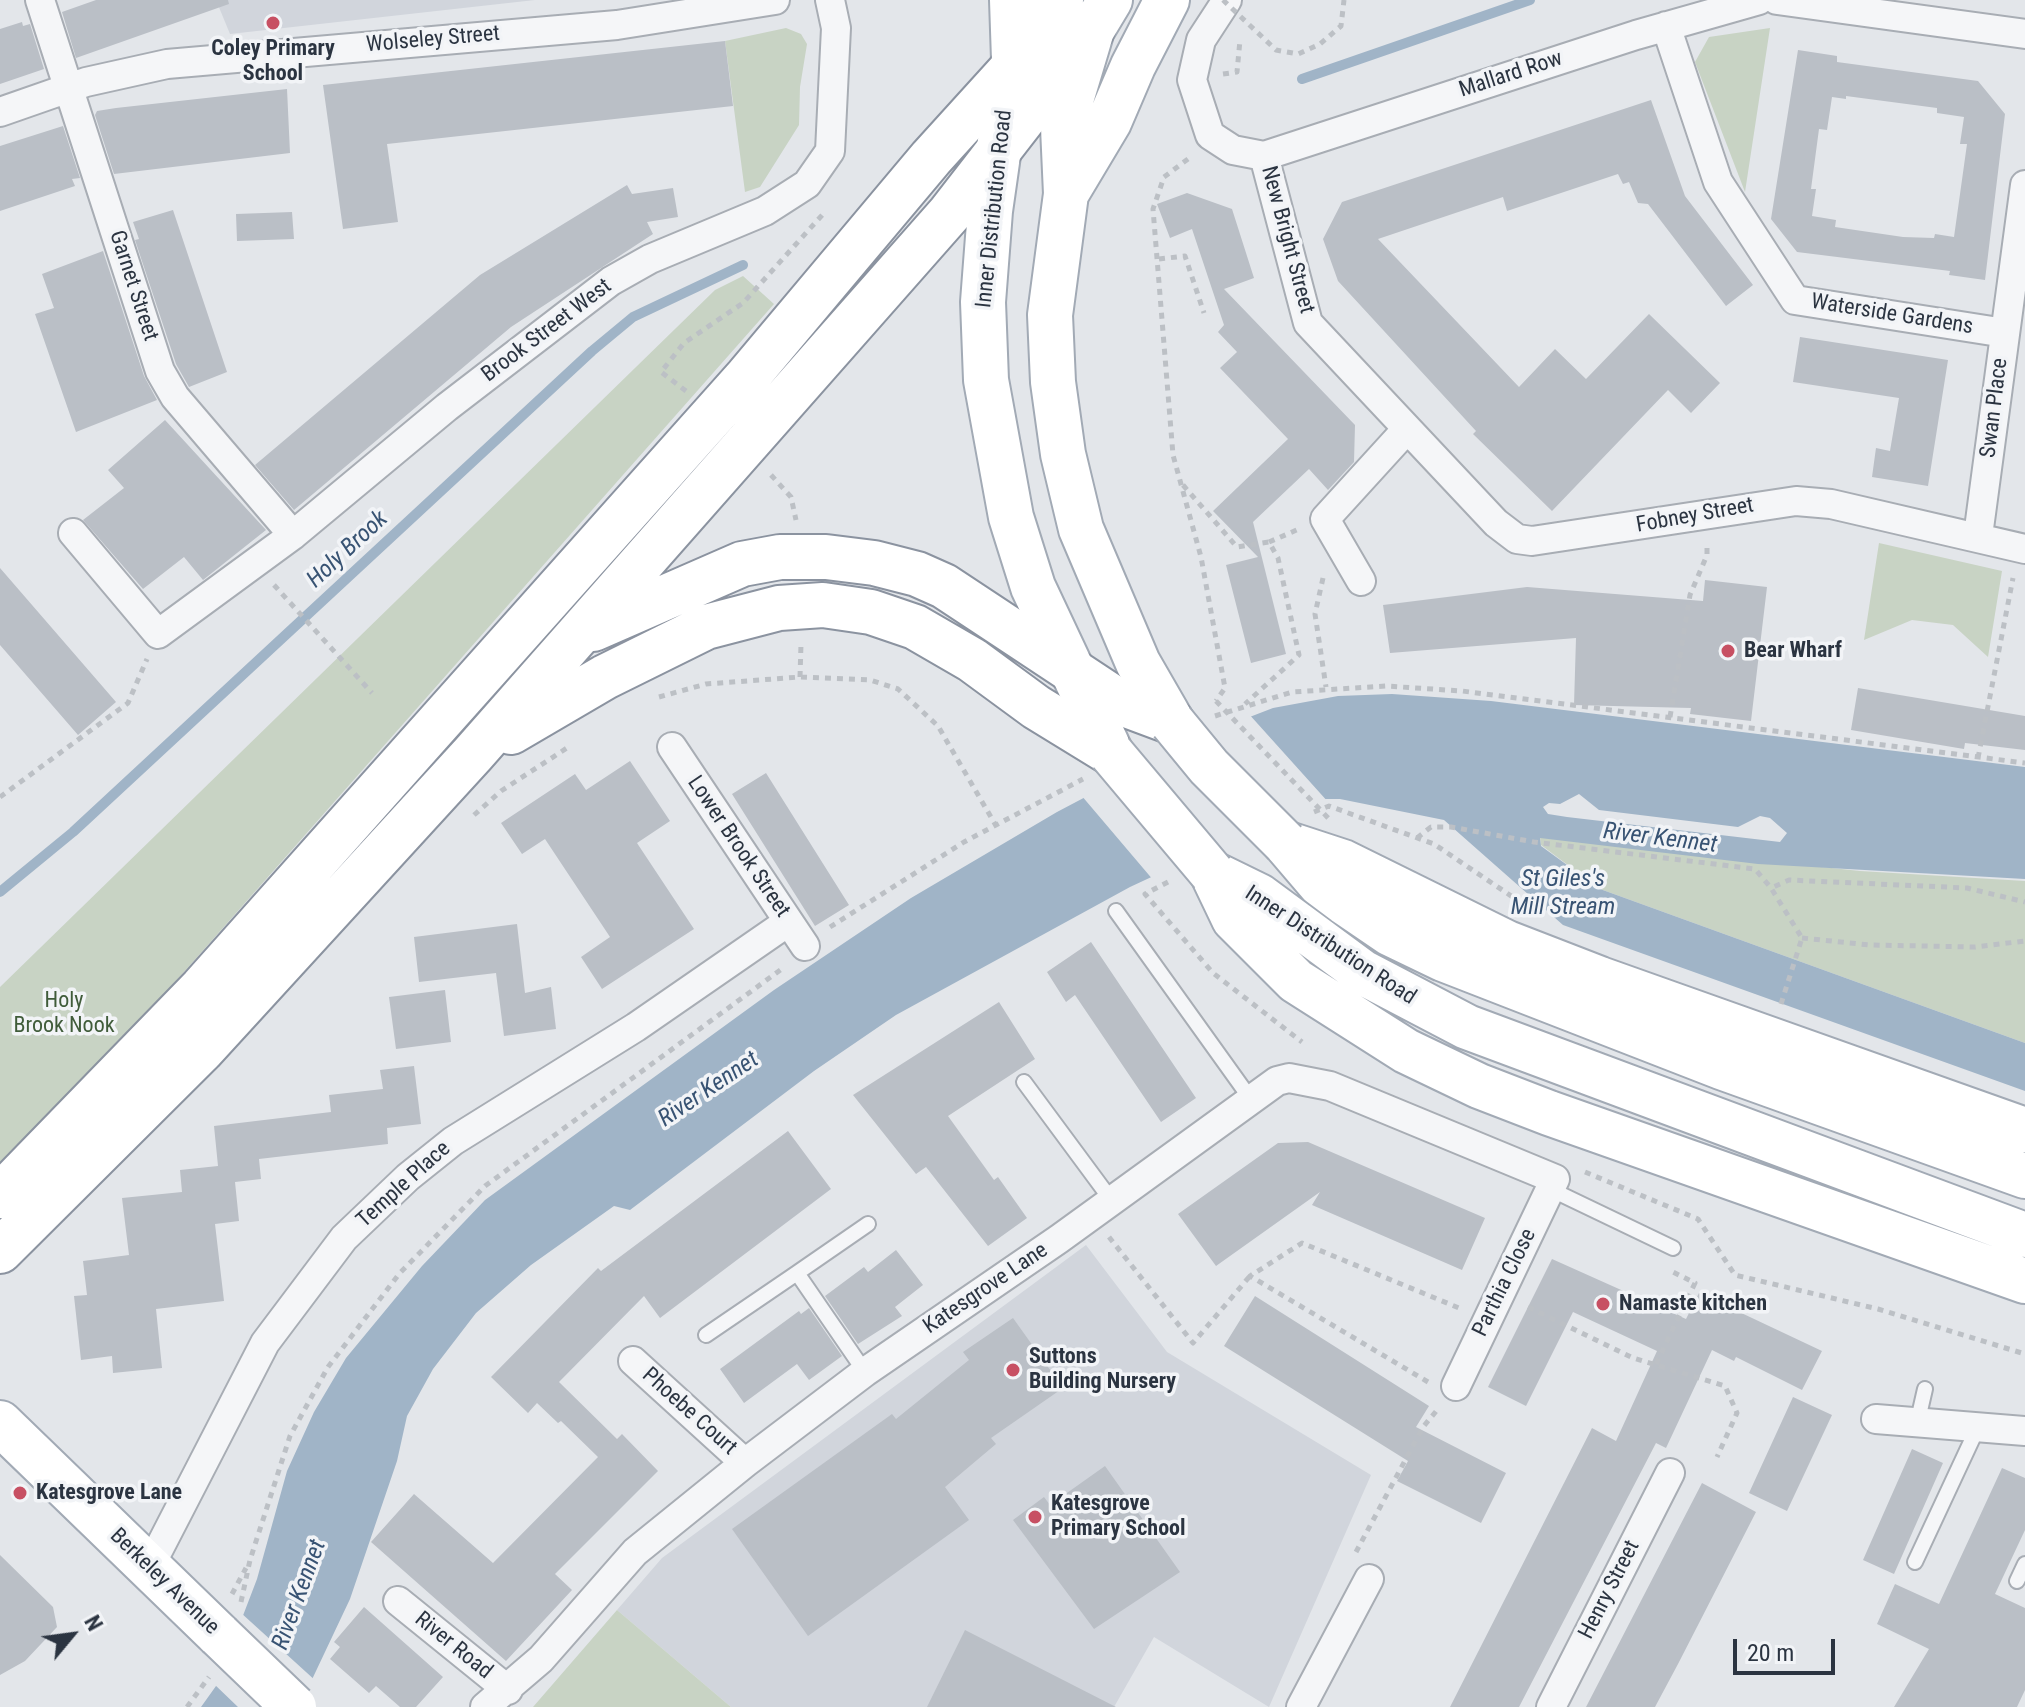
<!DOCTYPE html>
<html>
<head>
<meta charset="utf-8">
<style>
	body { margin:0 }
	#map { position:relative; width:2025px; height:1707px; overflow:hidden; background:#e3e6ea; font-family:"Roboto Condensed",sans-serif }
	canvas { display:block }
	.north { position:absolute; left:32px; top:1595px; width:80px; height:80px; -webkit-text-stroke:6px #f2f4f7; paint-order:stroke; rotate:61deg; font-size:22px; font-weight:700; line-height:32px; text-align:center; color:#2b3441 }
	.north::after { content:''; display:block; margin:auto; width:28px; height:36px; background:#2b3441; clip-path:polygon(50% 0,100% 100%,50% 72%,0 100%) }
	.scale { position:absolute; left:1733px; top:1639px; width:102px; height:36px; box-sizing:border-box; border:4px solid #2b3441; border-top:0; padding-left:10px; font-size:24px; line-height:28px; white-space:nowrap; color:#2b3441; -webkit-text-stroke:6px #f2f4f7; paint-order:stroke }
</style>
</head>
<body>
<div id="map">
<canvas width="2025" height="1707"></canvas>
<div class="north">N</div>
<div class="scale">20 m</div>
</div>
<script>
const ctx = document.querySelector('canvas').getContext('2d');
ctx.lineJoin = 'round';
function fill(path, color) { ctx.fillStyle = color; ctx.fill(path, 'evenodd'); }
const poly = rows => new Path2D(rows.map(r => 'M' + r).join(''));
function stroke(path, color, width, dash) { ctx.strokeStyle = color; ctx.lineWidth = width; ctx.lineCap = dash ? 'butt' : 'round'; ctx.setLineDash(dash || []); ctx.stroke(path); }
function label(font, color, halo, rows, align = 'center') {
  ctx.font = font + ' "Roboto Condensed",sans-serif'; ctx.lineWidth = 7; ctx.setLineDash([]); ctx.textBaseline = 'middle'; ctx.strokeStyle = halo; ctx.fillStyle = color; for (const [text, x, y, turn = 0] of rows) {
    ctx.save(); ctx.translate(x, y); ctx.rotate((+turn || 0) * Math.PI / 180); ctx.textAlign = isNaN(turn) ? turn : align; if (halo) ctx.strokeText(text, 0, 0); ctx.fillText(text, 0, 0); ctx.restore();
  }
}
fill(poly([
	[216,0,535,0,230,34],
	[1086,1245,1167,1352,1371,1475,1269,1707,1154,1637,1114,1707,731,1707,617,1610,662,1558]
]), '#d1d5dc');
fill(poly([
	[786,28,801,34,807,44,800,87,799,125,760,187,745,192,725,41],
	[1770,28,1745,192,1695,62,1709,37],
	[743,276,774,304,86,1083,0,1172,0,987,715,290],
	[1879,543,2002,571,1988,657,1953,625,1912,620,1864,640],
	[1540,837,1860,871,2025,881,2025,1043,1600,889,1541,845],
	[617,1610,731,1707,533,1707]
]), '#c8d3c4');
fill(poly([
	[1392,694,1491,701,2025,767,2025,879,1758,864,1540,838,1541,846,1600,889,2025,1043,2025,1091,1563,925,1444,820,1340,799,1319,799,1130,887,896,1015,814,1071,630,1210,614,1206,531,1265,476,1313,433,1369,407,1416,397,1461,350,1599,299,1707,201,1707,216,1686,257,1579,287,1471,314,1412,346,1358,422,1266,485,1200,774,990,911,898,1057,812,1203,735,1273,708,1338,696],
	[1579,794,1599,810,1738,827,1760,816,1770,818,1787,833,1780,842,1567,817,1548,814,1543,807,1549,803,1560,804]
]), '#a0b4c7');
fill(poly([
	[1248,713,1329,803,1320,803,1154,881,1081,795,1201,731],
	[240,1612,317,1682,303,1707,238,1707,213,1683]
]), '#e3e6ea');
stroke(poly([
	[1302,79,1530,0],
	[0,892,73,832,592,351,633,317,743,265]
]), '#a0b4c7', 10);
fill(poly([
	[96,0,228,0,229,4,76,58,62,12],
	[22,22,23,26,30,24,44,69,0,84,0,29],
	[725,41,733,106,387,144,398,222,343,229,323,85],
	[1798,50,1837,56,1837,62,1978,81,2005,114,1985,280,1949,275,1950,271,1797,252,1771,219],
	[1846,96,1937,108,1937,113,1964,117,1960,144,1967,144,1954,237,1935,234,1934,238,1903,237,1835,227,1836,220,1812,216,1816,189,1811,189,1819,129,1827,130,1832,97,1846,99],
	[287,89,290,153,114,174,95,115,97,111,116,108],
	[1651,100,1685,196,1753,285,1726,306,1648,204,1638,203,1629,182,1623,184,1618,174,1507,211,1503,197,1378,239,1519,387,1555,349,1586,379,1649,314,1720,383,1691,413,1668,390,1552,511,1473,434,1476,431,1338,281,1323,239,1342,202],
	[63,126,80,178,72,179,75,186,0,211,0,146],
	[627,185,632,194,673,188,678,217,647,222,653,234,511,327,294,510,255,465,480,275],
	[1187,193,1232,209,1254,278,1224,289,1355,425,1354,462,1328,490,1309,469,1253,522,1286,654,1251,663,1226,565,1258,557,1213,511,1288,439,1220,368,1237,352,1218,332,1224,325,1192,229,1170,238,1157,204],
	[173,210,227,372,189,387,176,364,135,240,139,239,133,222],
	[292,212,294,239,237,241,236,214],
	[103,251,144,376,157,400,76,432,35,314,54,308,42,274],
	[1800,337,1948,360,1928,486,1872,477,1876,448,1890,451,1899,398,1793,382],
	[165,420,266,530,203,580,184,557,143,589,83,520,124,488,108,470],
	[0,568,116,702,78,735,0,645],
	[1705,580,1767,587,1751,721,1690,714,1691,708,1574,705,1576,638,1390,653,1383,605,1527,587,1703,601],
	[1858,688,2025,716,2025,750,1965,743,1964,749,1851,730],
	[630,761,670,821,637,843,694,929,602,989,581,957,610,937,545,839,522,854,501,823,575,774,586,790],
	[766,773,849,905,815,926,732,794],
	[517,924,525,993,551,987,556,1029,504,1036,496,973,419,982,414,937],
	[1091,942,1196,1098,1161,1122,1075,995,1066,1002,1047,972],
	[445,990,451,1042,396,1049,389,997],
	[999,1002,1035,1059,948,1116,994,1180,998,1177,1027,1218,988,1246,926,1167,916,1174,853,1095],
	[414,1066,421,1124,387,1128,388,1144,259,1159,261,1179,235,1182,239,1221,215,1224,224,1301,156,1309,162,1368,113,1373,112,1356,81,1360,74,1296,87,1295,83,1261,129,1255,122,1198,182,1192,180,1170,218,1166,214,1126,331,1112,329,1095,383,1089,380,1070],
	[788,1131,831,1189,660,1318,644,1296,559,1382,617,1439,622,1434,658,1471,555,1574,572,1590,506,1661,371,1542,414,1494,493,1563,598,1457,561,1421,558,1423,537,1403,528,1413,491,1377,598,1268,601,1271],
	[1308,1142,1485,1218,1462,1270,1312,1205,1320,1192,1216,1266,1178,1214,1278,1143],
	[896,1250,923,1285,895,1307,902,1316,858,1344,825,1296,864,1267,868,1272],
	[1552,1259,1686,1319,1699,1293,1822,1351,1802,1390,1736,1357,1734,1361,1712,1350,1666,1448,1656,1443,1519,1707,1450,1707,1592,1428,1616,1441,1657,1351,1573,1312,1526,1406,1488,1387],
	[1255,1296,1429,1406,1416,1427,1506,1473,1481,1523,1397,1481,1408,1461,1224,1346],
	[809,1308,842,1356,809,1380,797,1364,744,1403,720,1369,799,1311,801,1314],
	[1013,1318,1063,1388,991,1438,996,1444,945,1487,969,1520,808,1636,732,1529,892,1414,896,1419,969,1360,963,1352],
	[1793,1397,1832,1415,1787,1511,1749,1493],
	[1912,1449,1943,1463,1894,1574,1863,1560],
	[1105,1466,1180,1572,1094,1629,1013,1520,1044,1497,1050,1505],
	[2002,1468,2025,1478,2025,1530,1995,1594,2025,1608,2025,1690,2017,1707,1894,1707,1929,1649,1877,1624,1895,1584,1939,1604],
	[1702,1483,1756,1512,1678,1664,1655,1707,1586,1707],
	[0,1555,53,1607,57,1627,25,1661,0,1675],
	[364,1607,443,1677,416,1707,400,1707,376,1686,369,1693,330,1659,340,1647,334,1642],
	[965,1630,1022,1659,1116,1707,927,1707]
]), '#babfc6');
const lane = poly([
	[1116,911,1250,1098],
	[1024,1082,1112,1201],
	[1550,1189,1673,1248],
	[706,1335,797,1273],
	[865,1372,797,1273,868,1224],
	[1917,1424,1925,1389],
	[1915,1562,1977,1429],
	[2017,1581,2025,1564]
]);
const street = poly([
	[40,0,160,371,175,397,293,535],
	[1227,0,1201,40,1192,80,1210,135,1233,150,1264,156,1636,35,1759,0],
	[1777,0,2025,34],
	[1666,26,1718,182,1795,300,2005,333],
	[0,112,86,82,167,64,617,25,775,0],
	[1264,156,1308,323,1496,523,1517,539,1532,541,1796,501,1831,504,2025,549],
	[73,533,158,634,293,535,447,407,611,281,650,259,765,211,807,184,830,151,836,28,830,0],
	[1978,536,2025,185],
	[1361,581,1325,519,1407,429],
	[672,747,805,946],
	[633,1361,745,1463],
	[1876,1419,2025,1431],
	[149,1568,265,1343,344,1238,408,1177,453,1141,636,1027,788,922],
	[398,1601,508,1690],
	[485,1707,541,1659,635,1552,745,1463,865,1372,1059,1239,1277,1081,1289,1078,1330,1086,1555,1179,1456,1386],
	[1301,1707,1369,1579],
	[1551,1707,1670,1473]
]);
const primary = poly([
	[1012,0,1014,60],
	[1061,0,1010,71,990,211,983,302,986,380,1011,517,1033,587,1111,753],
	[1110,0,1092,30,1063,127,1066,194,1050,315,1053,382,1063,454,1081,529,1138,663,1172,722],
	[1066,194,1109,122,1133,66,1167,0],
	[1285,843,1320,884,1344,902,1391,934,1443,959,1721,1067,2025,1176],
	[1285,843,1343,862,1507,943,1600,979,2025,1130],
	[1212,873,1234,919,1296,981,1406,1051,1479,1086,1549,1113,2025,1281],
	[1212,873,1259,896,1362,972,1467,1027,2025,1235],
	[0,1423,219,1635]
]);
const highway = poly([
	[593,629,742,564,780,557,826,557,874,563,917,574,944,586,1121,703,1172,722],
	[511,732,605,677,706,627,779,608,823,605,871,612,915,627,972,660,1036,707,1111,753],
	[0,1196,202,988,747,377,931,158,1010,71],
	[0,1251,202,1050,473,754,950,213,1092,30]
]);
stroke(lane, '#a8adb4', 18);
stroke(street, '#a8adb4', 32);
stroke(primary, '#a2aab5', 48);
stroke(highway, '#8b93a0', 48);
stroke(poly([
	[1223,74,1237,72,1240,40],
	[1188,159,1164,177,1153,209,1173,455,1201,557,1225,688,1216,701],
	[1159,259,1185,256,1204,313],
	[686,391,661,372,684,343,743,303,824,213],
	[771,475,791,497,796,520],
	[1183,485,1237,547,1269,542,1278,558,1299,655,1245,704],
	[1269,542,1299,529],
	[1323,578,1315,614,1326,687],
	[274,585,372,693],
	[800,677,801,644],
	[659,697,706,684,800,677,870,680,898,689,938,726,995,824],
	[1215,716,1292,692,1386,686,1462,691,2025,763],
	[1670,717,1690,595,1707,555,1707,545],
	[1978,758,2013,578],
	[0,797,128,703,147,659],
	[1314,812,1329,806,1434,844,1529,908],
	[474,815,501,791,570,746],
	[1417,838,1431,827,1451,827,1534,842,1755,869,1771,888],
	[1168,882,1145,894,1213,973,1302,1042],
	[830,927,964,842,1083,779],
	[1802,938,1870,945,1975,947,2025,941],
	[1781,1004,1802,938,1771,888,1789,880,1967,888,2025,902],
	[1585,1172,1698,1219,1735,1275,1878,1309,2025,1354],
	[1109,1237,1193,1343,1250,1276],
	[1528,1307,1633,1358,1725,1386,1737,1413,1717,1457],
	[1656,1364,1695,1283,1673,1272],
	[1428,1382,1250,1276,1302,1243,1459,1308],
	[1356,1552,1423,1427,1438,1409],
	[232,1594,246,1568],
	[241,1602,250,1560,290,1436,328,1367,399,1274,485,1186,783,968],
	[187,1707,209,1677]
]), '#bcc0c5', 5, [6, 6]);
stroke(lane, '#f5f6f8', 14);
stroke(street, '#f5f6f8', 28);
stroke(primary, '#fff', 44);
stroke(highway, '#fff', 44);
const primaryBridge = poly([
	[1172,722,1209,767,1285,843],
	[1111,753,1212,873],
	[219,1635,294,1707]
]);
stroke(primaryBridge, '#a2aab5', 48, []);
stroke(poly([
	[1223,0,1276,50,1298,54,1320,44,1341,26,1344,0],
	[1216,701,1332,822]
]), '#bcc0c5', 5, [6, 6]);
stroke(primaryBridge, '#fff', 44);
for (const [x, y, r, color] of [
	[273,23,8,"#c75063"],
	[1728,651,8,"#c75063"],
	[1603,1304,8,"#c75063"],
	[1013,1370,8,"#c75063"],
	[20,1493,8,"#c75063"],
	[1035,1517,8,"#c75063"]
]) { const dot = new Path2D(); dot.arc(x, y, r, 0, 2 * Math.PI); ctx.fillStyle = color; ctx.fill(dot); stroke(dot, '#f2f4f7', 3); }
label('22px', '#2b3441', '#f2f4f7', [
	["Wolseley Street",433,40,-5],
	["Mallard Row",1511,75,-18],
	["Inner Distribution Road",995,209,-84],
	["New Bright Street",1287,240,75],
	["Garnet Street",133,286,72],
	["Waterside Gardens",1892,315,9],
	["Brook Street West",547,331,-37],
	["Swan Place",1995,408,-83],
	["Fobney Street",1695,516,-10],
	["Lower Brook Street",738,847,56],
	["Inner Distribution Road",1330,946,33],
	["Temple Place",404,1185,-42],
	["Parthia Close",1505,1283,-64],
	["Katesgrove Lane",986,1289,-34],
	["Phoebe Court",689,1412,42],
	["Berkeley Avenue",164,1582,44],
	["Henry Street",1610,1590,-63],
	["River Road",453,1646,39]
]);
label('bold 22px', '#2b3441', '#f2f4f7', [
	["Coley Primary",273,49,"center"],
	["School",273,74,"center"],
	["Bear Wharf",1744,651],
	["Namaste kitchen",1619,1304],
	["Suttons",1029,1357],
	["Building Nursery",1029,1382],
	["Katesgrove Lane",36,1493],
	["Katesgrove",1051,1504],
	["Primary School",1051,1529]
], 'left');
label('22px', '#405c3a', '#f2f4f7', [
	["Holy",64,1001],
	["Brook Nook",64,1026]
]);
label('italic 24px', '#385373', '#f2f4f7', [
	["Holy Brook",348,550,-43],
	["River Kennet",1660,839,7],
	["St Giles's",1563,880],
	["Mill Stream",1563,908],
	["River Kennet",709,1090,-34],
	["River Kennet",300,1595,-70]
]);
</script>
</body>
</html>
